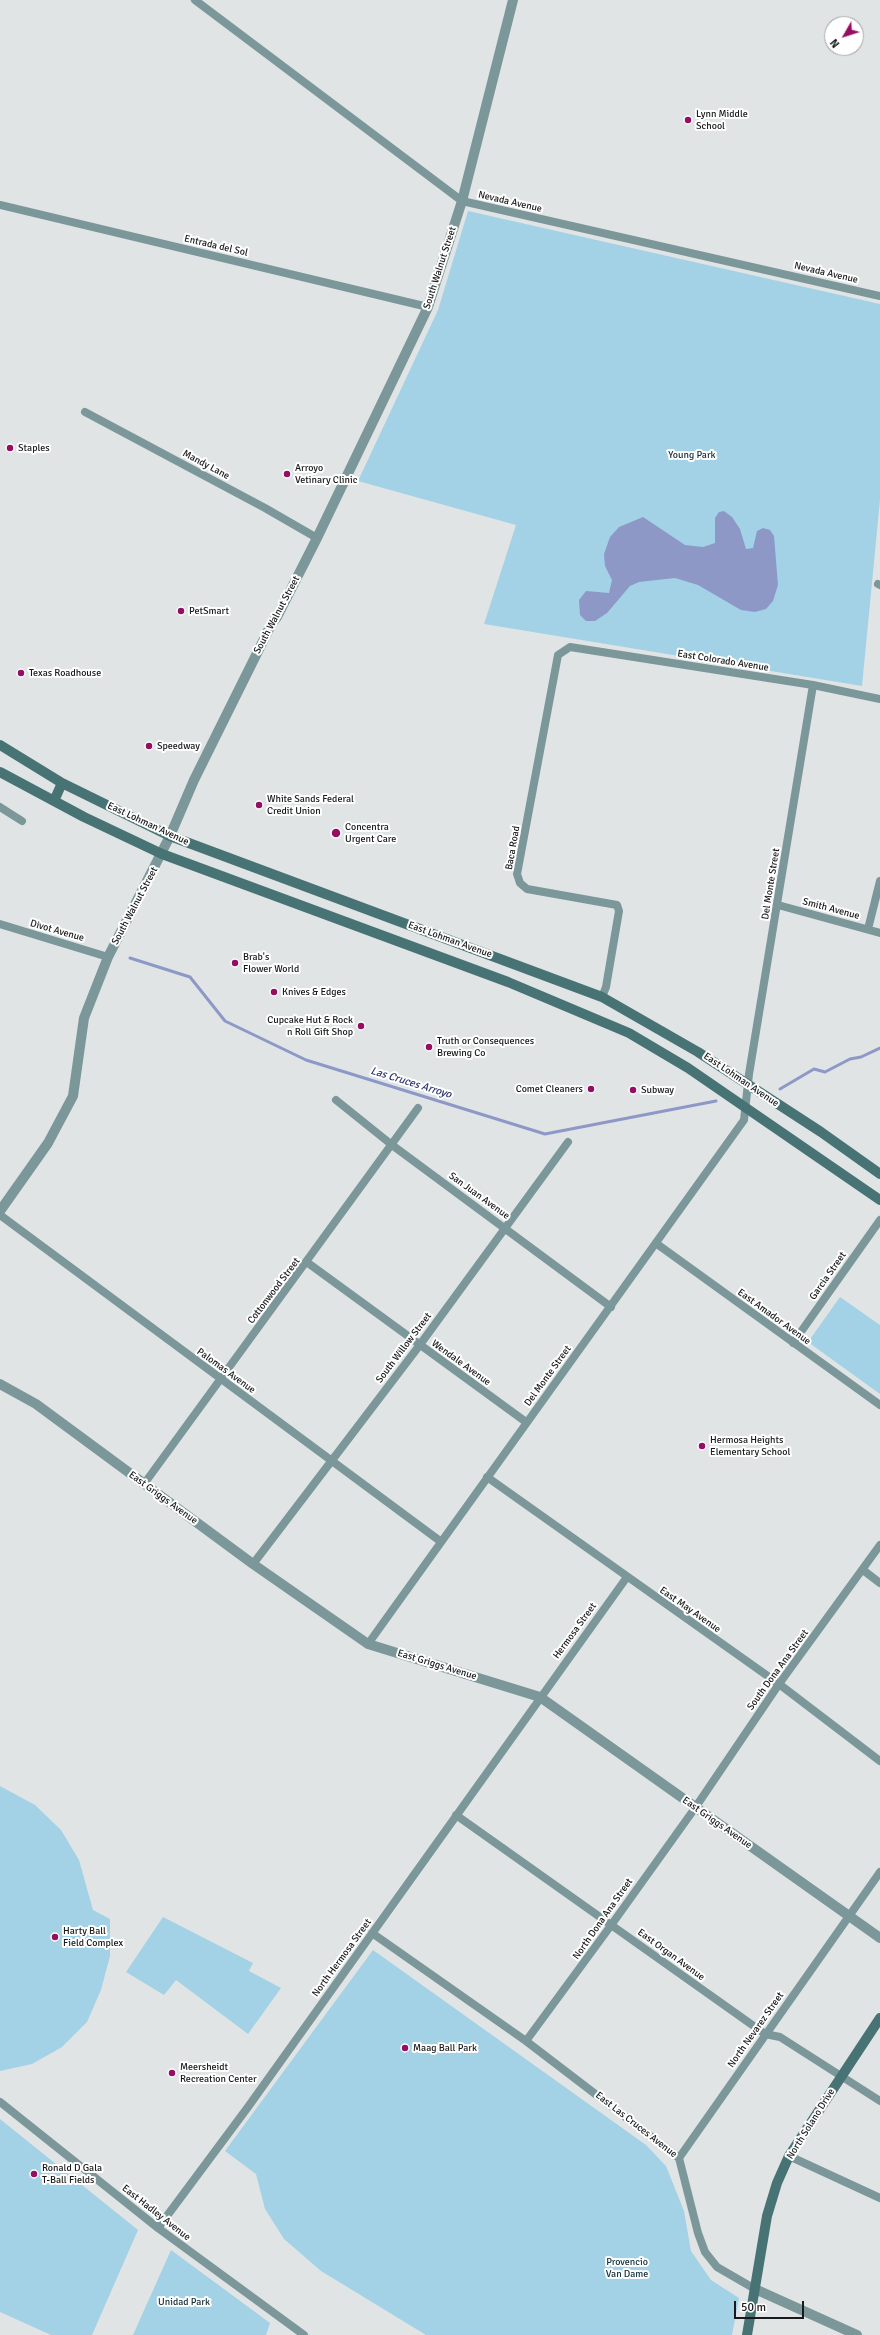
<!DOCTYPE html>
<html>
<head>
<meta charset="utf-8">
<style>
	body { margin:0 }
	#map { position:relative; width:880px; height:2335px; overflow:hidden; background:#e0e4e5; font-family:Signika,sans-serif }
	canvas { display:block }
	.north { position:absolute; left:824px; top:16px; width:40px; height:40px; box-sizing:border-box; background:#fff; border:1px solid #a3a3a3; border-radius:50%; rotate:231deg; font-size:11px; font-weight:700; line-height:16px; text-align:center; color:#18191a }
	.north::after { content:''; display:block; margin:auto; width:14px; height:18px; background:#960e64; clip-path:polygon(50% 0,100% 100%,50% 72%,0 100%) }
	.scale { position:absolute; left:734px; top:2301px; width:70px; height:18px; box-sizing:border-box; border:2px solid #18191a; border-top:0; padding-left:5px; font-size:12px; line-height:14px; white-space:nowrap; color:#18191a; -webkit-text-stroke:3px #fff; paint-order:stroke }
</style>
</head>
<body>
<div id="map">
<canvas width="880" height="2335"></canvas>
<div class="north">N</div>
<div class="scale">50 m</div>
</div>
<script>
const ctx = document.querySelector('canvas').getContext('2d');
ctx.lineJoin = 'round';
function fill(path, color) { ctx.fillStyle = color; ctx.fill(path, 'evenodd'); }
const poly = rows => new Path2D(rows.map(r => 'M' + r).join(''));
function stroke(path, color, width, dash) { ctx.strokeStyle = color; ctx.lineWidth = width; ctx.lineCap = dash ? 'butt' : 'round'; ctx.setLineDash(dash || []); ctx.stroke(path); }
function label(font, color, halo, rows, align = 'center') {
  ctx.font = font + ' Signika,sans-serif'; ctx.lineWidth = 4; ctx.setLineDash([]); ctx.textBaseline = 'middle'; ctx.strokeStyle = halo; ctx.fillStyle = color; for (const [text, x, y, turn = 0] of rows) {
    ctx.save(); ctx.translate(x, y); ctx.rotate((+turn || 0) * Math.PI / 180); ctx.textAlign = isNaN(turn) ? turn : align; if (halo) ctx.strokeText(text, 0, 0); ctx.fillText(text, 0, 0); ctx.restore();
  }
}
fill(poly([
	[468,211,880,304,880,500,862,686,484,624,516,525,358,481,438,310],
	[840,1297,880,1325,880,1394,808,1342],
	[0,1786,35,1805,61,1830,79,1860,93,1910,110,1919,110,1956,101,1990,87,2022,62,2047,32,2064,0,2071],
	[163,1917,253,1963,249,1971,281,1988,248,2034,176,1980,164,1995,126,1972],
	[373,1950,646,2145,666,2166,684,2211,691,2251,711,2280,739,2298,732,2335,426,2335,321,2271,284,2239,265,2209,256,2174,225,2151],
	[0,2119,138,2230,92,2335,51,2335,0,2312],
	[171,2250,270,2323,266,2335,133,2335]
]), '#a3d2e6');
fill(poly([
	[724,511,732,517,740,529,746,549,753,548,757,531,763,528,770,530,774,536,778,585,773,601,766,609,755,612,741,610,698,585,675,578,639,582,630,586,607,613,595,621,586,621,580,615,579,600,586,591,609,593,612,580,605,566,604,554,610,537,619,527,643,517,685,545,703,547,715,543,715,518,719,512]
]), '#8e98c7');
stroke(poly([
	[130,958,190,977,225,1021,306,1060,545,1134,716,1101],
	[780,1089,814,1069,825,1072,850,1059,861,1057,880,1048]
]), '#8e98c7', 3);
stroke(poly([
	[195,0,462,201,880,296],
	[0,205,428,307],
	[85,412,265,508,317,538],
	[878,584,880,585],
	[0,807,22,821],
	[778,905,880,933],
	[0,924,108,957],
	[868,929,880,881],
	[602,997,606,987,619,911,617,905,527,889,520,883,517,874,558,655,570,647,813,685,880,699],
	[336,1100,392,1145,611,1307],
	[0,1215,440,1541],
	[657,1244,880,1405],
	[308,1263,526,1422],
	[793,1343,880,1220],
	[487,1477,779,1684,880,1761],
	[144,1484,418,1108],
	[253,1564,419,1346,568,1142],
	[863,1570,880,1583],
	[368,1644,744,1120,749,1074,813,685],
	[456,1815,765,2034,780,2037,880,2101],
	[372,1933,526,2041,679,2158,698,2233,705,2252,717,2267,755,2289],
	[526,2041,612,1924,695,1808,779,1684,880,1545],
	[0,2102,158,2228,304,2335],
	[789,2156,880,2198],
	[679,2158,880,1872],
	[158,2228,248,2107,627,1577]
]), '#7b9799', 8);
stroke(poly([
	[0,1211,48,1143,73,1096,84,1018,108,957,170,836,194,780,272,623,277,617,317,538,428,307,462,201,513,0],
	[0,1384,36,1404,253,1564,368,1644,540,1697,880,1938],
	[755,2289,857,2335]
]), '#7b9799', 10);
stroke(poly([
	[0,745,62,783,170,836,602,997,698,1052,821,1132,880,1174],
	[0,772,84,817,162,854,508,982,629,1033,688,1068,880,1200],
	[54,801,62,783],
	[747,2335,767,2216,777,2183,789,2156,880,2018]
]), '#487375', 10);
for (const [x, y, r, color] of [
	[688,120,4,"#960e64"],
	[10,448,4,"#960e64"],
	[287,474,4,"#960e64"],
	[181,611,4,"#960e64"],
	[21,673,4,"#960e64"],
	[149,746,4,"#960e64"],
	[259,805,4,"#960e64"],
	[336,833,5,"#960e64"],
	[235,963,4,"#960e64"],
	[274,992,4,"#960e64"],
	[361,1026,4,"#960e64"],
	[429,1047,4,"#960e64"],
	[591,1089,4,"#960e64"],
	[633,1090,4,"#960e64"],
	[702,1446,4,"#960e64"],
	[55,1937,4,"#960e64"],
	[405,2048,4,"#960e64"],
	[172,2073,4,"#960e64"],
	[34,2174,4,"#960e64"]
]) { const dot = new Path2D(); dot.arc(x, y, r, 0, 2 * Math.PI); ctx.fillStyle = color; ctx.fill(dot); stroke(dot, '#fff', 1.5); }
label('10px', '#18191a', '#fff', [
	["Lynn Middle",696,114],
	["School",696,126],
	["Staples",18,448],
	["Arroyo",295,468],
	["Vetinary Clinic",295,480],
	["PetSmart",189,611],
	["Texas Roadhouse",29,673],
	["Speedway",157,746],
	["White Sands Federal",267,799],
	["Credit Union",267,811],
	["Concentra",345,827],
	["Urgent Care",345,839],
	["Brab's",243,957],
	["Flower World",243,969],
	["Knives & Edges",282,992],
	["Cupcake Hut & Rock",353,1020,"right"],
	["n Roll Gift Shop",353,1032,"right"],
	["Truth or Consequences",437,1041],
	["Brewing Co",437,1053],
	["Comet Cleaners",583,1089,"right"],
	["Subway",641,1090],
	["Hermosa Heights",710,1440],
	["Elementary School",710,1452],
	["Harty Ball",63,1931],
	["Field Complex",63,1943],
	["Maag Ball Park",413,2048],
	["Meersheidt",180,2067],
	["Recreation Center",180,2079],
	["Ronald D Gala",42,2168],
	["T-Ball Fields",42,2180]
], 'left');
label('10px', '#18191a', '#fff', [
	["Nevada Avenue",510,202,13],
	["Entrada del Sol",216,246,13],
	["South Walnut Street",440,268,-72],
	["Nevada Avenue",826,273,13],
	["Mandy Lane",206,465,28],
	["South Walnut Street",277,615,-62],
	["East Colorado Avenue",723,661,9],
	["East Lohman Avenue",148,824,25],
	["Baca Road",513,848,-80],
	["Del Monte Street",771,884,-81],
	["South Walnut Street",135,906,-62],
	["Smith Avenue",831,909,15],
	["Divot Avenue",57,931,16],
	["East Lohman Avenue",450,940,20],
	["East Lohman Avenue",741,1080,34],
	["San Juan Avenue",479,1196,36],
	["Garcia Street",828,1276,-55],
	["Cottonwood Street",274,1291,-53],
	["East Amador Avenue",774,1317,36],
	["South Willow Street",404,1348,-53],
	["Wendale Avenue",461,1363,36],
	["Palomas Avenue",226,1371,36],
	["Del Monte Street",548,1376,-54],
	["East Griggs Avenue",163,1498,36],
	["East May Avenue",690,1610,35],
	["Hermosa Street",575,1631,-54],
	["East Griggs Avenue",437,1665,17],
	["South Dona Ana Street",778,1670,-54],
	["East Griggs Avenue",717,1823,35],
	["North Dona Ana Street",603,1919,-55],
	["East Organ Avenue",671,1955,36],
	["North Hermosa Street",342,1958,-54],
	["North Nevarez Street",756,2030,-55],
	["North Solano Drive",811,2124,-58],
	["East Las Cruces Avenue",636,2125,38],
	["East Hadley Avenue",156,2213,38]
]);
label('10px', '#102d38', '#fff', [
	["Young Park",692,455],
	["Provencio",627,2262],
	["Van Dame",627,2274],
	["Unidad Park",184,2302]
]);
label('italic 11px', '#2e3670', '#fff', [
	["Las Cruces Arroyo",411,1083,17]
]);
</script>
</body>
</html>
